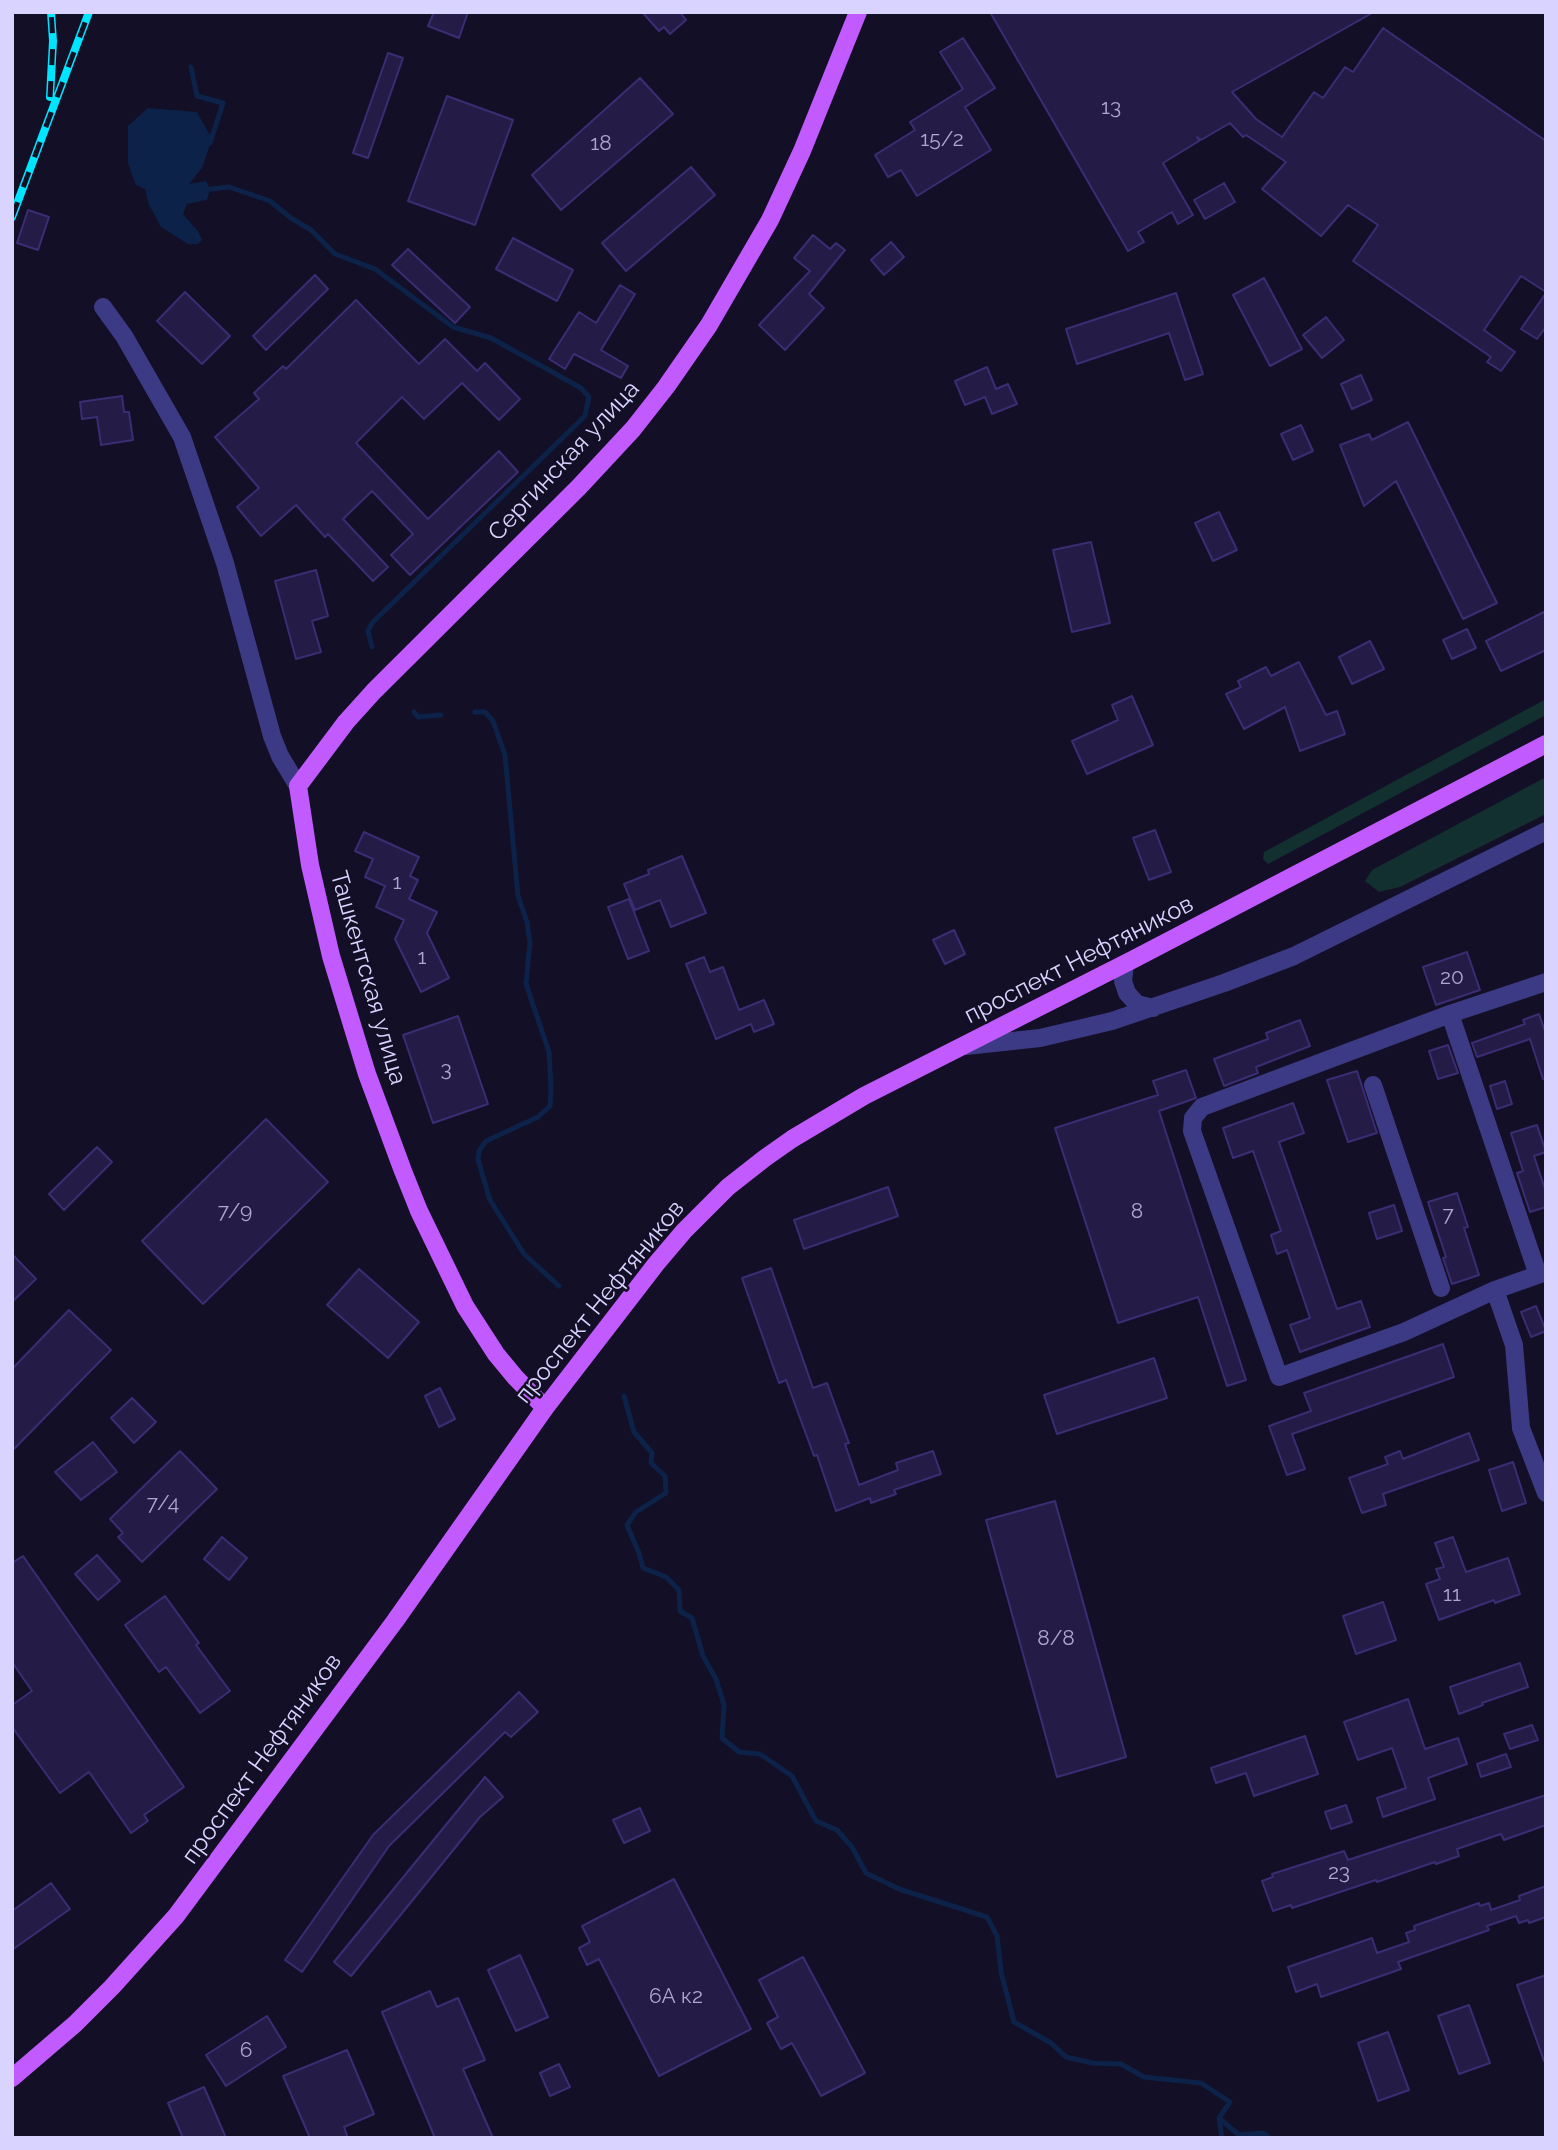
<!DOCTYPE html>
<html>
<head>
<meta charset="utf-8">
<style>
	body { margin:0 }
	#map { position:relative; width:1558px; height:2150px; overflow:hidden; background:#130f26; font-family:Raleway,sans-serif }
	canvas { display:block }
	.frame { position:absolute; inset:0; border:14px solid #d9d4ff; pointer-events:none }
</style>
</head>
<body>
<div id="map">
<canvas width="1558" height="2150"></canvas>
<div class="frame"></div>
</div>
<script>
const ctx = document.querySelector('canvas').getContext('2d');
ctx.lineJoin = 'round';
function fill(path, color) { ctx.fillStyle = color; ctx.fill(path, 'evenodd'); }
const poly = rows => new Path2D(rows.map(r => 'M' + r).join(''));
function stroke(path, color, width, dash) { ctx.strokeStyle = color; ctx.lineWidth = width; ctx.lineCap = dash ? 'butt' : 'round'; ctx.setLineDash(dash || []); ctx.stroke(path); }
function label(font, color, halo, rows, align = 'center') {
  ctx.font = font + ' Raleway,sans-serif'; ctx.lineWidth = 5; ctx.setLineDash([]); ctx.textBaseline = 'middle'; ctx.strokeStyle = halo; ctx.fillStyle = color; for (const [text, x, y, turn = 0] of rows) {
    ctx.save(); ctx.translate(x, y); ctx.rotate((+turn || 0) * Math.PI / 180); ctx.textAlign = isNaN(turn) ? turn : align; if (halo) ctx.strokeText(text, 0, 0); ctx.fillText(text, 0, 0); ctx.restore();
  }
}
fill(poly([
	[1546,699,1546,715,1268,864,1263,859,1264,852],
	[1546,777,1546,814,1400,887,1379,892,1365,881,1372,870]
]), '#12302f');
fill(poly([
	[148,108,197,112,212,139,202,168,189,184,206,181,210,189,207,200,187,204,183,214,198,231,202,240,198,244,188,244,161,227,149,205,145,189,136,185,128,164,128,126]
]), '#0c2248');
stroke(poly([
	[191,67,197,96,223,103,210,143],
	[203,190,229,187,270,201,291,218,311,230,335,254,375,269,453,327,491,338,581,388,589,397,585,416,372,623,368,631,372,647],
	[414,712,418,717,441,715],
	[475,712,485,712,493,721,505,755,518,896,527,922,530,943,526,984,549,1052,551,1089,550,1106,538,1117,486,1141,479,1151,478,1160,490,1200,524,1254,559,1286],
	[624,1396,634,1432,652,1453,651,1463,665,1476,666,1493,636,1512,627,1525,639,1553,643,1568,666,1577,679,1590,680,1611,692,1618,703,1656,716,1679,724,1705,722,1738,739,1752,760,1754,792,1776,816,1821,837,1830,852,1847,866,1873,899,1889,987,1917,997,1936,1001,1972,1014,2022,1051,2043,1066,2057,1092,2063,1121,2064,1144,2077,1201,2083,1230,2102,1219,2118,1222,2138],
	[1219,2118,1239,2135,1263,2133,1270,2138]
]), '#0c2248', 5);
const building = poly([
	[434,12,468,12,459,38,428,26,434,12],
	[642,12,680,12,686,20,670,34,664,27,659,31,642,12],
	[990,12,1374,12,1232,92,1256,119,1282,137,1314,92,1323,98,1345,67,1353,72,1383,28,1546,141,1546,292,1521,276,1484,330,1515,352,1501,371,1487,362,1491,357,1353,261,1378,225,1348,205,1321,236,1262,189,1286,162,1246,135,1243,137,1230,123,1201,140,1197,137,1199,141,1163,163,1193,215,1178,224,1172,212,1138,232,1144,242,1128,251,990,12],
	[963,38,995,88,965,107,991,150,917,196,901,170,888,177,875,155,915,130,910,122,963,89,940,52,963,38],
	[388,53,403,58,368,158,353,153,388,53],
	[640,78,673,114,561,210,532,175,640,78],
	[447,96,513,120,475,225,408,201,447,96],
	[691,167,715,195,626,271,602,243,691,167],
	[1224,183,1235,202,1205,219,1194,200,1224,183],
	[28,210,49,217,38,250,17,243,28,210],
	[813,235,830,249,836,243,845,250,809,294,824,308,785,350,759,325,810,271,794,258,813,235],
	[513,238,573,270,557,301,496,269,513,238],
	[891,242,904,257,884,275,871,260,891,242],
	[408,249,470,307,455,323,392,265,408,249],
	[315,275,328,289,266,350,253,336,315,275],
	[1264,278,1302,349,1270,366,1233,295,1264,278],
	[620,285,635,294,601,350,628,366,621,378,574,354,565,369,549,359,579,312,596,323,620,285],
	[185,292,230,336,202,364,157,321,185,292],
	[1176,293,1203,374,1185,380,1169,333,1077,364,1066,329,1176,293],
	[1546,293,1546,327,1537,339,1521,329,1546,293],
	[356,300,419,364,445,339,477,371,485,363,520,399,499,420,462,383,424,419,402,397,356,443,428,519,499,451,518,472,410,575,391,555,413,534,372,491,343,519,388,567,373,581,328,534,325,537,296,505,261,536,237,507,259,488,215,437,259,399,254,393,283,366,286,369,356,300],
	[1326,317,1344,340,1322,358,1303,335,1326,317],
	[987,367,996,389,1008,384,1017,404,992,414,985,397,965,405,955,381,987,367],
	[1361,375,1372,400,1352,409,1341,384,1361,375],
	[122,396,124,412,129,412,133,440,101,445,97,417,82,419,80,402,122,396],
	[1408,422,1497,603,1463,619,1396,481,1364,506,1340,445,1369,434,1372,440,1408,422],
	[1301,425,1313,451,1293,460,1281,434,1301,425],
	[1219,512,1237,550,1213,561,1195,523,1219,512],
	[1091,542,1110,623,1072,632,1053,550,1091,542],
	[316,570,328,616,312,621,321,652,296,659,275,581,316,570],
	[1546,611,1546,650,1501,671,1486,641,1546,611],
	[1467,629,1476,648,1452,659,1443,640,1467,629],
	[1370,641,1384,669,1352,684,1339,657,1370,641],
	[1299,662,1326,715,1337,711,1345,734,1300,751,1285,707,1244,729,1226,694,1241,687,1238,681,1266,667,1271,676,1299,662],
	[1132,696,1153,745,1087,774,1072,741,1118,720,1112,705,1132,696],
	[1155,830,1171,872,1149,880,1133,838,1155,830],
	[364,832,419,857,410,876,418,880,409,899,437,912,427,933,449,978,421,992,395,939,404,920,376,907,385,886,365,877,373,859,355,851,364,832],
	[682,856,706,913,671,927,660,900,635,910,624,884,649,874,648,870,682,856],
	[629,899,649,951,628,959,608,907,629,899],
	[954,930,965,954,945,964,933,940,954,930],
	[1467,952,1480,990,1436,1005,1423,967,1467,952],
	[704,957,710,972,723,967,739,1010,764,1000,774,1024,754,1032,751,1024,716,1039,686,964,704,957],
	[1539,1014,1546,1034,1546,1079,1543,1079,1530,1039,1477,1057,1472,1043,1525,1024,1523,1020,1539,1014],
	[458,1016,488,1104,433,1123,403,1035,458,1016],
	[1300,1020,1310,1046,1256,1067,1258,1073,1224,1086,1214,1059,1268,1039,1266,1033,1300,1020],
	[1448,1045,1458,1073,1438,1079,1429,1051,1448,1045],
	[1186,1070,1196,1098,1159,1111,1246,1380,1227,1386,1198,1297,1118,1323,1055,1128,1158,1095,1153,1081,1186,1070],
	[1357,1071,1377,1133,1348,1142,1327,1080,1357,1071],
	[1505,1081,1512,1104,1497,1109,1490,1086,1505,1081],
	[1293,1103,1304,1133,1279,1142,1337,1309,1361,1301,1370,1327,1300,1352,1290,1325,1310,1318,1287,1250,1277,1254,1271,1235,1281,1231,1253,1151,1233,1158,1223,1128,1293,1103],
	[266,1119,328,1182,203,1304,142,1241,266,1119],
	[1537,1125,1546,1152,1534,1156,1546,1192,1546,1207,1530,1212,1517,1173,1523,1171,1511,1133,1537,1125],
	[97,1147,112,1162,64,1210,49,1194,97,1147],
	[888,1187,898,1216,804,1249,794,1220,888,1187],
	[1457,1193,1468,1227,1464,1228,1479,1275,1452,1284,1443,1258,1446,1257,1428,1202,1457,1193],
	[1394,1205,1402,1231,1377,1239,1369,1213,1394,1205],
	[12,1254,36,1279,12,1302,12,1254],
	[771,1268,813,1388,827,1383,849,1443,845,1444,859,1485,898,1470,896,1463,933,1451,941,1474,894,1490,896,1494,871,1503,870,1498,836,1511,817,1455,814,1456,786,1380,779,1383,742,1278,771,1268],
	[359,1269,419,1322,388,1358,327,1305,359,1269],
	[1536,1306,1546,1331,1531,1337,1521,1312,1536,1306],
	[69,1310,111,1350,12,1451,12,1369,69,1310],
	[1443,1344,1454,1377,1292,1434,1305,1469,1287,1475,1269,1426,1311,1411,1304,1393,1443,1344],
	[1154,1358,1167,1398,1057,1434,1044,1395,1154,1358],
	[440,1388,455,1419,439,1427,425,1396,440,1388],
	[132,1398,156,1422,134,1443,111,1418,132,1398],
	[1469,1433,1479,1460,1383,1494,1386,1505,1362,1513,1349,1478,1388,1464,1385,1457,1400,1451,1403,1459,1469,1433],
	[93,1442,117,1472,81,1500,55,1472,93,1442],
	[180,1451,217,1489,142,1562,118,1537,123,1533,110,1519,180,1451],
	[1513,1462,1526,1503,1502,1511,1489,1470,1513,1462],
	[1055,1501,1126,1757,1057,1777,986,1520,1055,1501],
	[222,1537,247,1558,229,1580,204,1559,222,1537],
	[1453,1537,1466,1572,1508,1558,1520,1594,1495,1603,1494,1600,1439,1620,1426,1584,1440,1579,1436,1569,1444,1567,1435,1543,1453,1537],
	[97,1555,120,1581,98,1600,75,1574,97,1555],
	[23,1556,184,1787,144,1815,148,1821,131,1833,89,1772,60,1793,12,1727,12,1705,32,1691,12,1662,12,1563,23,1556],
	[165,1596,199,1643,196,1645,230,1691,200,1713,166,1667,159,1672,125,1625,165,1596],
	[1383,1602,1396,1640,1356,1654,1343,1616,1383,1602],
	[1520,1663,1528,1687,1482,1703,1483,1705,1459,1714,1450,1687,1520,1663],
	[519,1692,538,1712,511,1737,505,1732,389,1846,302,1972,285,1960,373,1835,519,1692],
	[1408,1699,1425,1749,1458,1738,1467,1764,1428,1778,1435,1799,1383,1817,1377,1798,1406,1788,1392,1748,1358,1760,1344,1722,1408,1699],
	[1532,1725,1538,1740,1510,1749,1504,1734,1532,1725],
	[1305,1736,1318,1774,1254,1796,1246,1773,1216,1783,1211,1768,1305,1736],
	[1506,1754,1511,1767,1481,1777,1477,1764,1506,1754],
	[485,1777,503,1797,480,1817,351,1976,334,1962,485,1777],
	[1546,1795,1546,1825,1504,1840,1501,1834,1457,1849,1459,1856,1436,1864,1435,1862,1377,1882,1376,1880,1292,1908,1291,1905,1273,1911,1262,1881,1273,1877,1272,1874,1344,1851,1348,1860,1546,1795],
	[1346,1805,1352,1822,1331,1829,1325,1812,1346,1805],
	[640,1808,650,1831,624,1843,613,1820,640,1808],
	[674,1879,751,2029,659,2076,599,1959,587,1965,579,1948,590,1942,582,1926,674,1879],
	[51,1883,70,1909,12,1950,12,1911,51,1883],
	[1546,1886,1546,1917,1529,1923,1528,1920,1519,1923,1516,1916,1487,1926,1489,1930,1398,1962,1401,1969,1321,1997,1317,1984,1296,1992,1288,1967,1372,1938,1377,1953,1409,1942,1406,1933,1415,1930,1414,1926,1479,1903,1480,1906,1489,1903,1491,1910,1520,1900,1519,1896,1546,1886],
	[520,1955,548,2017,516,2031,488,1970,520,1955],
	[803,1957,865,2073,821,2096,792,2043,781,2049,767,2023,778,2017,759,1980,803,1957],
	[1546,1975,1546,2061,1544,2061,1517,1985,1546,1975],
	[430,1991,437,2007,458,1998,485,2060,463,2069,493,2138,435,2138,382,2012,430,1991],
	[1469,2005,1490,2063,1459,2074,1438,2016,1469,2005],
	[267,2016,286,2047,226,2086,206,2055,267,2016],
	[1388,2032,1409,2090,1378,2101,1358,2043,1388,2032],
	[347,2050,374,2114,344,2127,348,2138,310,2138,283,2076,347,2050],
	[559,2064,570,2087,550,2096,540,2073,559,2064],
	[204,2087,226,2138,183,2138,168,2103,204,2087]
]);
fill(building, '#241b47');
stroke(building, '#3b2d73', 2);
stroke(poly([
	[103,307,124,336,182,437,225,563,272,736,280,756,298,786],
	[1125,964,1123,981,1127,993,1137,1004,1153,1008],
	[1546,982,1450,1014,1202,1107,1193,1118,1192,1131,1279,1377,1404,1332,1495,1290,1546,1272],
	[1450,1014,1538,1275],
	[966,1046,1040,1038,1112,1021,1224,983,1294,956,1546,831],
	[1373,1085,1441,1288],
	[1495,1290,1514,1345,1521,1428,1546,1493]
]), '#3d3a85', 18);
stroke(poly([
	[545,1408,515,1377,496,1354,465,1306,419,1211,403,1171,367,1074,331,956,310,865,298,786,346,722,374,691,579,487,633,429,666,387,709,325,770,220,802,151,858,12],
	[12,2078,75,2024,112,1987,176,1916,395,1621,545,1408,656,1264,684,1231,728,1187,765,1158,792,1139,864,1096,1134,959,1546,744]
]), '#c25bff', 18);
const rail = poly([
	[50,97,53,41,51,12],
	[12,217,89,12]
]);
stroke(rail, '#00e5ff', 8);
stroke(rail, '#130f26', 5, [16]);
label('21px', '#aca6d1', null, [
	["13",1111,108],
	["15/2",942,140],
	["18",601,144],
	["1",397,883],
	["1",422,958],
	["20",1452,978],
	["3",446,1070],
	["7/9",235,1212],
	["8",1137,1212],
	["7",1448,1215],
	["7/4",163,1504],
	["11",1452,1595],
	["8/8",1056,1639],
	["23",1339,1873],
	["6А к2",676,1997],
	["6",246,2051]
]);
label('24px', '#d9d4ff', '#130f26', [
	["Сергинская улица",564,461,-47],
	["проспект Нефтяников",1079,960,-27],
	["Ташкентская улица",368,978,74],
	["проспект Нефтяников",600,1302,-51],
	["проспект Нефтяников",262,1759,-54]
]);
</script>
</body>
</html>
